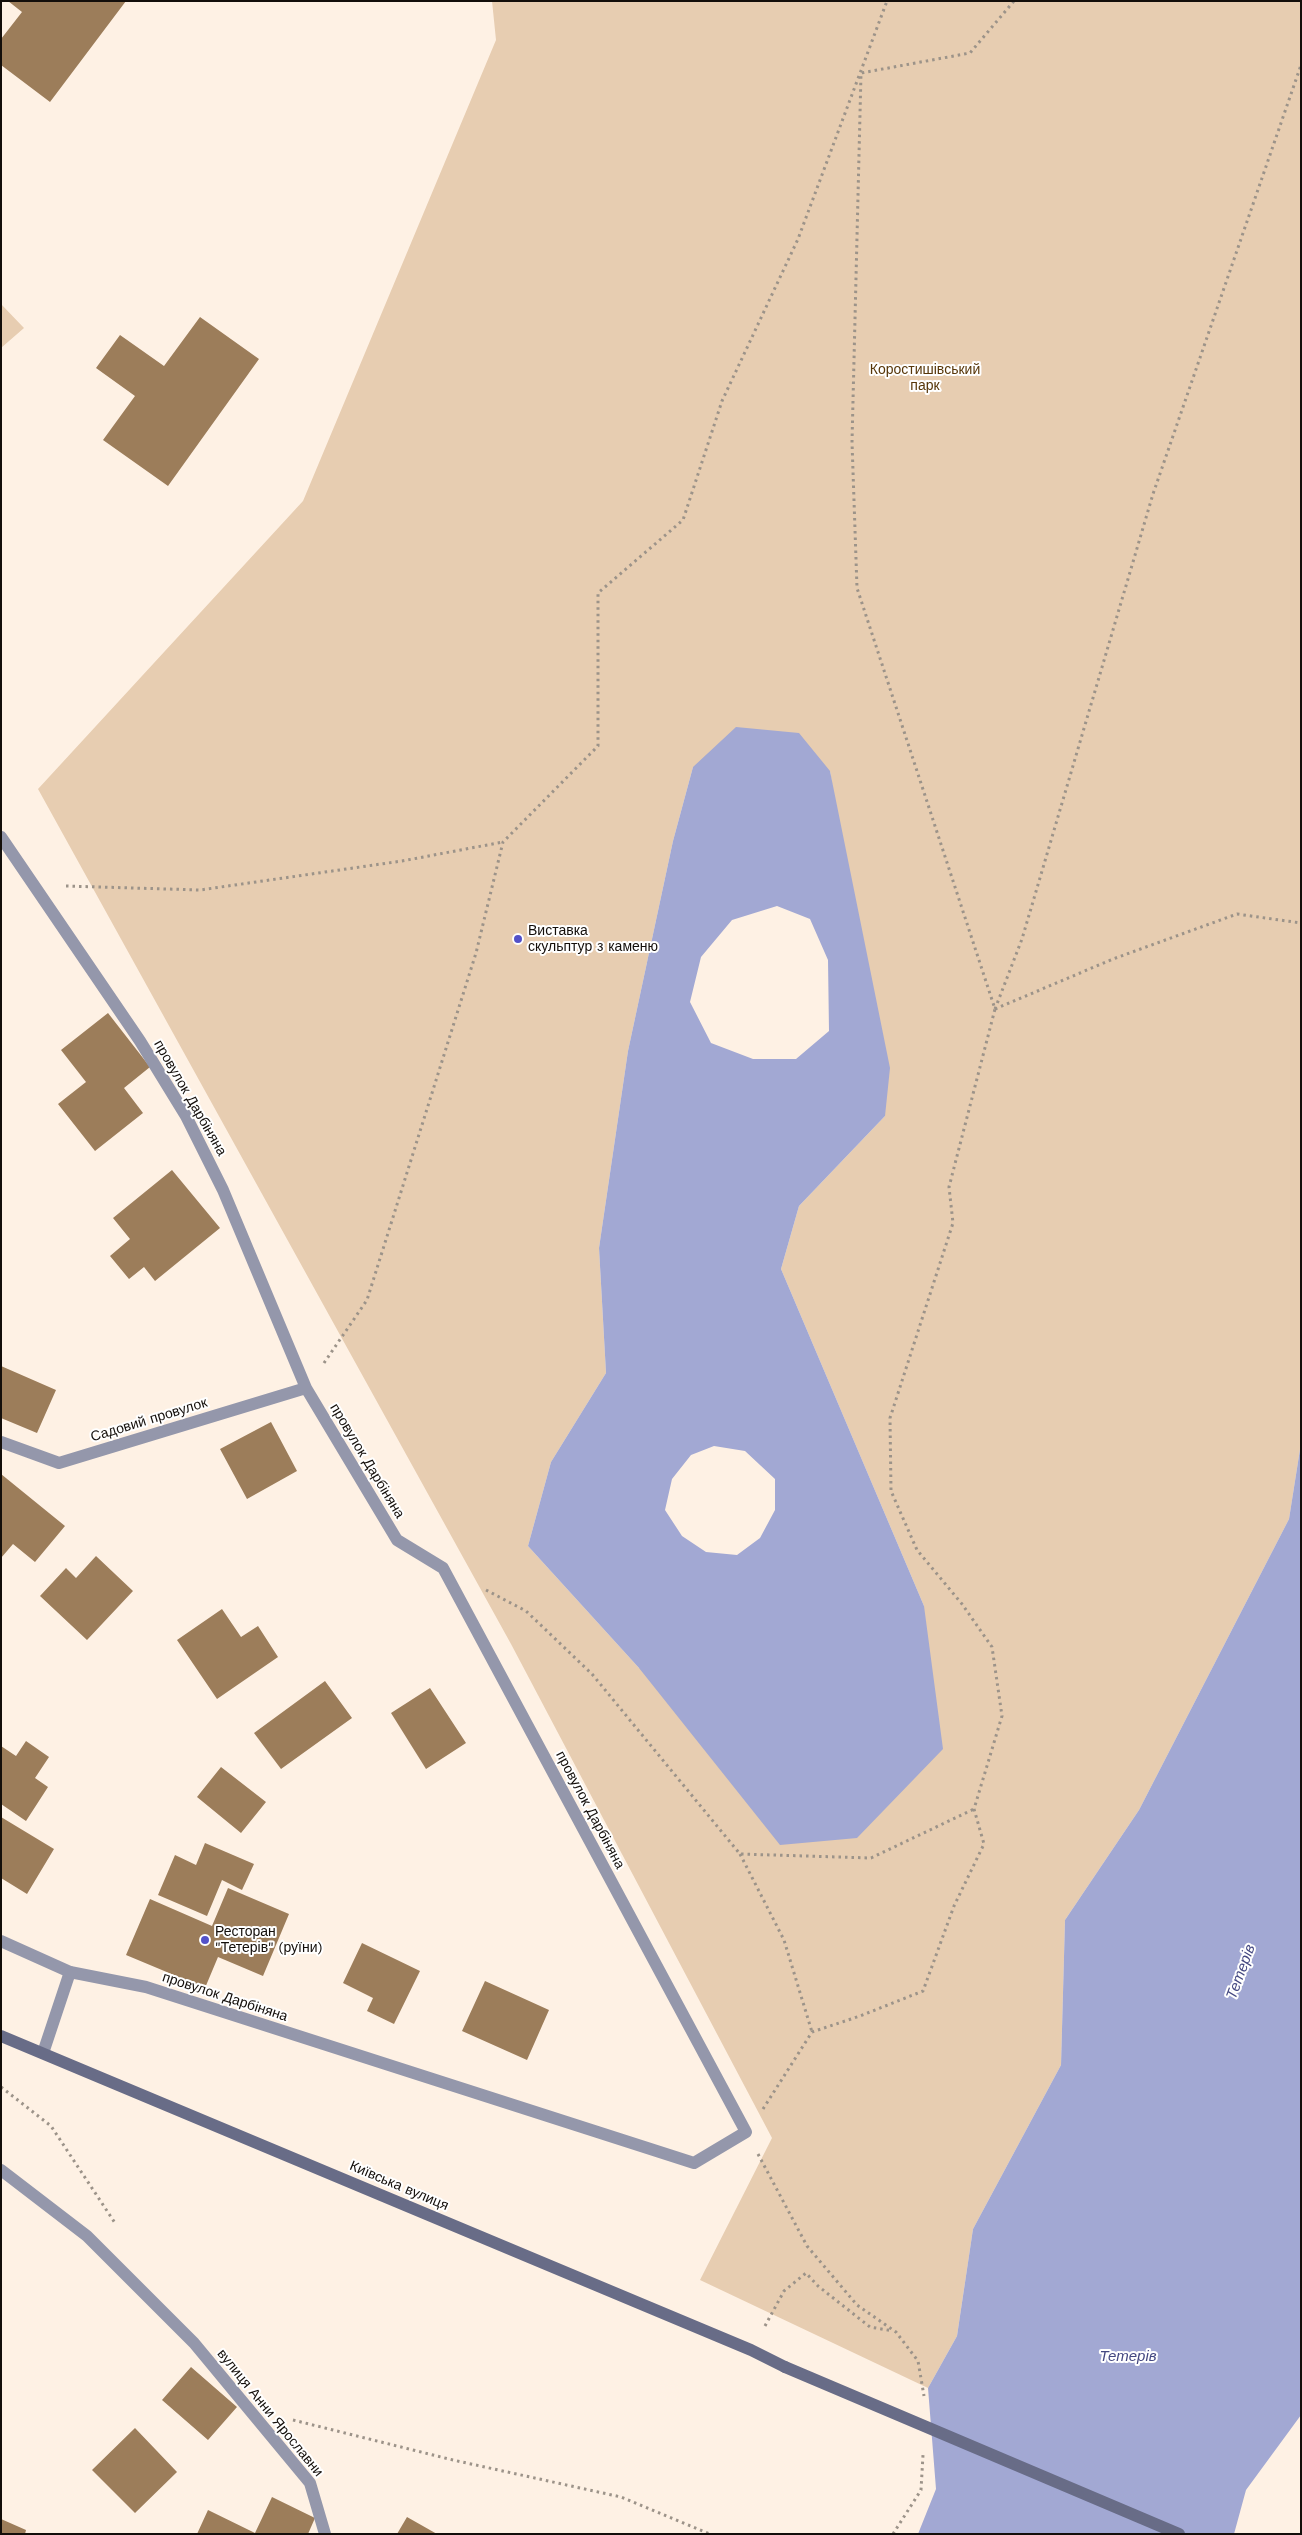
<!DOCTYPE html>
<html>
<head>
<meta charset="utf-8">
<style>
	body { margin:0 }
	#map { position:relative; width:1302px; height:2535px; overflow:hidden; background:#fef1e4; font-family:"Work Sans",sans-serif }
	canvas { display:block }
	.frame { position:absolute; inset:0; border:2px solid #130e0a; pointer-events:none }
</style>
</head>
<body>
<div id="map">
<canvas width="1302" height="2535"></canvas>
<div class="frame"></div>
</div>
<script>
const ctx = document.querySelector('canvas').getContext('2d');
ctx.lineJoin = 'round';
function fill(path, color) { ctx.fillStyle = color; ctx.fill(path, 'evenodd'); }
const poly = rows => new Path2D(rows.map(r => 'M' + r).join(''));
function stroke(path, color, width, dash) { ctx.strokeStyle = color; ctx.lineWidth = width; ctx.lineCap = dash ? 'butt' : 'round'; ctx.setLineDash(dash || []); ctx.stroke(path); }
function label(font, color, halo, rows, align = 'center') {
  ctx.font = font + ' "Work Sans",sans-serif'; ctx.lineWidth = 4; ctx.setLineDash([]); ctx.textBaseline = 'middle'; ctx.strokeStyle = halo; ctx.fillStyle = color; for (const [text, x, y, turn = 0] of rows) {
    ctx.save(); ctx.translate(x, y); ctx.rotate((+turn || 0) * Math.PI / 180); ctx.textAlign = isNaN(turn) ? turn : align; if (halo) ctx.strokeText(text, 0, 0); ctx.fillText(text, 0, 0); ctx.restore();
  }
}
fill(poly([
	[492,1,1301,1,1301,1443,1289,1519,1139,1810,1065,1920,1061,2065,973,2229,957,2336,928,2388,700,2280,772,2138,511,1644,38,789,303,501,496,40],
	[693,767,830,771,885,1116,799,1206,781,1269,924,1606,639,1668,528,1546,551,1462,606,1373,599,1248,628,1051,673,841],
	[1,304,24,328,1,348]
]), '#e7cdb1');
fill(poly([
	[736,727,799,733,830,771,890,1068,885,1116,799,1206,781,1269,924,1606,943,1749,857,1838,780,1845,639,1668,528,1546,551,1462,606,1373,599,1248,628,1051,673,841,693,767],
	[777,906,810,919,828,960,829,1031,796,1059,753,1059,711,1043,690,1002,701,957,732,920],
	[714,1446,745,1451,775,1479,775,1510,760,1538,737,1555,706,1552,682,1536,665,1510,672,1479,691,1455],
	[1301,1443,1301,2415,1246,2490,1234,2534,918,2534,936,2489,928,2388,957,2336,973,2229,1061,2065,1065,1920,1139,1810,1289,1519]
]), '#a2a8d3');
fill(poly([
	[8,1,126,1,50,102,1,65,1,39,22,12],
	[200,317,259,359,168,486,103,440,135,396,96,368,120,335,164,366],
	[108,1013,150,1067,124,1088,143,1113,95,1151,58,1104,86,1082,61,1050],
	[172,1170,220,1228,155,1281,144,1267,129,1279,110,1256,130,1239,113,1218],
	[1,1366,56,1390,37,1433,1,1418],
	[271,1422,297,1471,247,1499,220,1449],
	[1,1474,65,1526,35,1562,13,1544,1,1558],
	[96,1556,133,1591,87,1640,40,1596,66,1568,76,1578],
	[222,1609,241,1637,258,1626,278,1657,217,1699,177,1640],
	[325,1681,352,1718,281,1769,254,1733],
	[430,1688,466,1743,426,1769,391,1713],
	[26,1741,49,1757,35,1778,48,1787,26,1821,1,1804,1,1746,16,1756],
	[221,1767,266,1802,241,1833,197,1797],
	[1,1817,54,1849,27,1894,1,1878],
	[205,1843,254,1864,242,1890,222,1880,207,1916,158,1895,175,1855,196,1865],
	[228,1888,289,1914,263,1976,218,1957,205,1988,126,1955,150,1899,212,1926],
	[362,1943,420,1971,394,2024,367,2011,373,1998,343,1983],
	[485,1981,549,2010,527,2060,462,2031],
	[191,2367,237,2407,208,2440,162,2400],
	[135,2428,177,2472,135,2513,92,2470],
	[272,2497,315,2518,308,2534,197,2534,208,2510,255,2533],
	[407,2517,437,2534,397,2534],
	[1,2519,26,2530,25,2534,1,2534]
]), '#9c7d5a');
stroke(poly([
	[66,886,200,890,402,861,503,842],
	[995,1009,1022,939,1153,494,1301,65],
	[995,1009,1113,959,1237,914,1301,923],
	[324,1363,367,1300,476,953,503,842,598,746,598,593,683,520,722,401,798,239,887,1],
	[486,1590,526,1611,592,1674,740,1854,871,1858,974,1809],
	[740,1854,784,1940,812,2032],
	[1,2087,51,2126,115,2223],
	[763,2109,812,2032,860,2016,923,1991,954,1906,984,1844,974,1809,1002,1716,992,1647,962,1604,917,1550,891,1491,890,1418,953,1223,949,1187,995,1009,857,588,852,442,861,73,970,53,1014,1],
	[758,2154,807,2246,857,2305,896,2332,918,2361,924,2396],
	[765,2326,784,2291,806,2273,818,2286,870,2327,893,2331],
	[293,2420,453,2460,621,2497,710,2534],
	[893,2534,921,2490,923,2455]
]), '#9c9389', 3, [2.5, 4]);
stroke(poly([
	[43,2053,70,1972]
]), '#9497ab', 12);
stroke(poly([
	[1,837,140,1041,186,1116,223,1190,306,1388,397,1540,443,1568,746,2132,694,2163,146,1987,70,1972,1,1941],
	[1,1442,59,1463,306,1388],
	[1,2170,87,2236,194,2343,310,2483,325,2534]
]), '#9497ab', 12);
stroke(poly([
	[1,2036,751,2350,785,2367]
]), '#686c87', 12);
stroke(poly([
	[785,2367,1179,2534]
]), '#686c87', 12);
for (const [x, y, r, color] of [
	[518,939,5,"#5351c8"],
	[205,1940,5,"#5351c8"]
]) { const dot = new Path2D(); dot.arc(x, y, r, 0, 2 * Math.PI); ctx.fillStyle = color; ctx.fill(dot); stroke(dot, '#fff', 2); }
label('14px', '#573608', '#fff', [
	["Коростишівський",925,370],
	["парк",925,386]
]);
label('14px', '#130e0a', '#fff', [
	["Виставка",528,931],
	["скульптур з каменю",528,947],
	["Ресторан",215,1932],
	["\"Тетерів\" (руїни)",215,1948]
], 'left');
label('14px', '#130e0a', '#fff', [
	["провулок Дарбіняна",190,1098,60],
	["Садовий провулок",149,1420,-17],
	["провулок Дарбіняна",367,1461,59],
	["провулок Дарбіняна",590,1810,62],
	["провулок Дарбіняна",225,1997,18],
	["Київська вулиця",399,2186,23],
	["вулиця Анни Ярославни",270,2413,51]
]);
label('italic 15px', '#444881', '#fff', [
	["Тетерів",1241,1972,-70],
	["Тетерів",1128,2357]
]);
</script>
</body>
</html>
